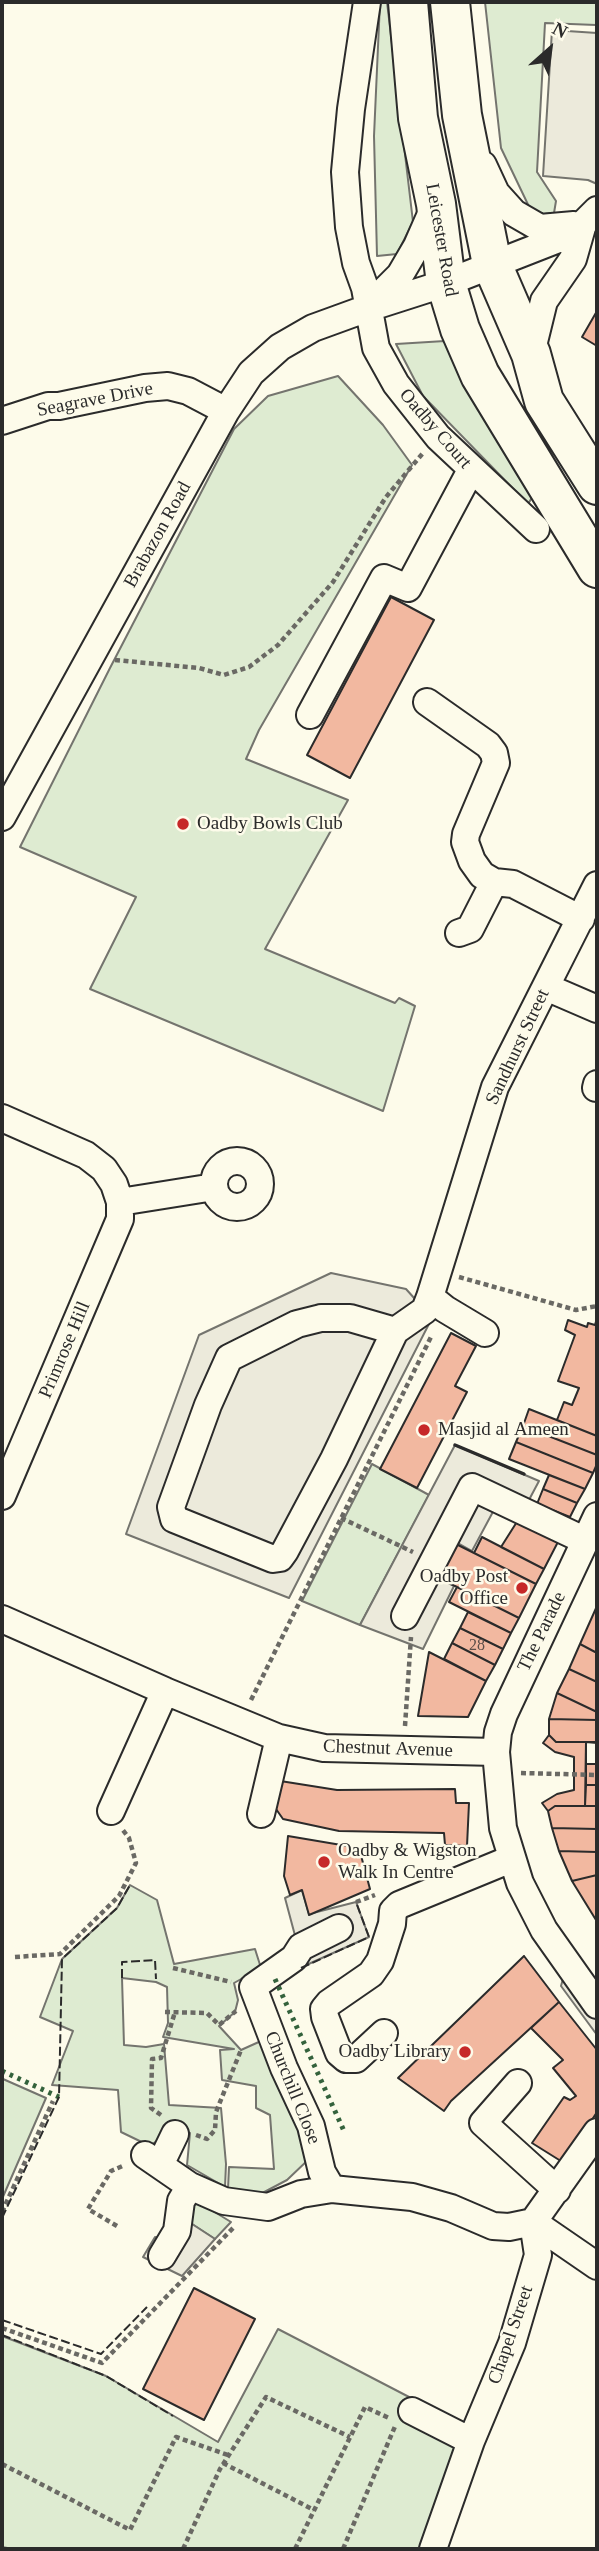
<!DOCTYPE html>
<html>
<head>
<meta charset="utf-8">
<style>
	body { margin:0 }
	#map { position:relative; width:599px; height:2551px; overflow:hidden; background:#fdfbea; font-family:"Times New Roman",serif }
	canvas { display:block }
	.frame { position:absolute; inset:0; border:4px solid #2b2b2b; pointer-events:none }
	.north { position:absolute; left:515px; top:14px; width:70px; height:70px; -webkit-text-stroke:5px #fdfbea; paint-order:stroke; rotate:28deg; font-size:19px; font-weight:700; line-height:28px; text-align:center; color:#2b2b2b }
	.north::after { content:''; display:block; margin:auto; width:24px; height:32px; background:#2b2b2b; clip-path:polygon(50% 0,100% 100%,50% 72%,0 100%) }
</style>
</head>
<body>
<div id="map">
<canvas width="599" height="2551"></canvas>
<div class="frame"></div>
<div class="north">N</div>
</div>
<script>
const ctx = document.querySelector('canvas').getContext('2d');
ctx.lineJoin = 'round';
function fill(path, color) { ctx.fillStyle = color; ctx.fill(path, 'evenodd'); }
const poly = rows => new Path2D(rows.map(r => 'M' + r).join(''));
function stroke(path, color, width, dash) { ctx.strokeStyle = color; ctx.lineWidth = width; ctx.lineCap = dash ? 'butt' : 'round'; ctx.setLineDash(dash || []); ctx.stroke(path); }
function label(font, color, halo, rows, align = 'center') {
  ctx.font = font + ' "Times New Roman",serif'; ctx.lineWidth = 5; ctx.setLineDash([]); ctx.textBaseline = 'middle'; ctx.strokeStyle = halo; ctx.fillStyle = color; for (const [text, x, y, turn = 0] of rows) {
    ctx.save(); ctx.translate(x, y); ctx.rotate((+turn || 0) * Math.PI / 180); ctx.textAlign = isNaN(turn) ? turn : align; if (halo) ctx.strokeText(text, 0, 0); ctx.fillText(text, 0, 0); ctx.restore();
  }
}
const green = poly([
	[380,2,387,2,413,222,397,254,377,256,374,136,380,2],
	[485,2,597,2,596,25,545,23,537,172,556,201,554,213,533,215,501,148,485,2],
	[445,341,533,496,528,504,423,396,396,344,445,341],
	[338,376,383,425,412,465,259,730,246,759,348,800,265,949,395,1003,399,998,415,1006,383,1111,90,989,136,897,20,847,110,668,234,429,268,396,338,376],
	[372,1464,429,1495,360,1625,302,1601,372,1464],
	[130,1885,157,1900,174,1964,255,1949,261,1968,234,1983,238,2000,235,2012,219,2026,241,2050,261,2041,294,2102,309,2159,287,2180,253,2198,228,2189,229,2167,274,2169,270,2115,256,2108,256,2086,222,2080,220,2050,234,2049,163,2037,168,2023,167,1987,156,1982,122,1978,124,2045,146,2047,164,2044,169,2105,221,2108,226,2164,225,2187,187,2165,190,2133,169,2132,150,2146,121,2132,118,2090,52,2085,73,2031,40,2017,62,1959,117,1908,130,1885],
	[3,2079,46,2098,2,2199,2,2081,3,2079],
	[195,2200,231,2222,215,2239,189,2222,195,2200],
	[278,2329,411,2398,456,2447,419,2549,13,2549,2,2547,2,2336,106,2376,218,2442,278,2329]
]);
fill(green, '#deebd1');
stroke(green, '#74746e', 2);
const parking = poly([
	[552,30,597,33,597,184,588,180,543,176,552,30],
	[331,1273,406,1289,432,1318,289,1598,126,1534,199,1335,331,1273],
	[455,1445,539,1481,521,1515,495,1508,472,1551,456,1542,437,1577,454,1586,423,1649,360,1625,455,1445],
	[302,1890,309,1914,356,1902,369,1937,275,1979,297,1943,285,1898,302,1890],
	[564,1975,597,2020,597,2035,561,1986,564,1975],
	[189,2222,215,2239,182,2276,143,2257,155,2237,160,2238,189,2222]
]);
fill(parking, '#eceadb');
stroke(parking, '#74746e', 2);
const building = poly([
	[597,311,597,346,582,337,597,311],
	[391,597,434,620,350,778,307,755,391,597],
	[597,1318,597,1436,557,1420,564,1402,572,1405,579,1388,558,1381,575,1335,565,1330,568,1320,587,1327,588,1323,595,1325,597,1318],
	[451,1333,476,1346,455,1386,467,1392,417,1488,380,1469,451,1333],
	[529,1409,597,1436,597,1455,523,1426,529,1409],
	[523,1426,597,1455,597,1464,593,1473,516,1442,523,1426],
	[516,1442,593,1473,585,1489,509,1459,516,1442],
	[549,1475,585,1489,577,1503,543,1489,549,1475],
	[543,1489,577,1503,570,1517,537,1504,543,1489],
	[520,1517,560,1538,544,1569,501,1547,520,1517],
	[482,1537,544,1569,536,1584,474,1553,482,1537],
	[456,1544,536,1584,519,1618,439,1578,456,1544],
	[457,1587,519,1618,511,1633,449,1602,457,1587],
	[597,1606,597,1653,580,1644,597,1606],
	[468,1612,511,1633,503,1649,460,1628,468,1612],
	[460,1628,503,1649,495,1665,452,1643,460,1628],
	[452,1643,495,1665,486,1681,444,1659,452,1643],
	[580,1644,597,1653,597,1682,569,1669,580,1644],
	[429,1652,486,1681,468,1717,418,1716,429,1652],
	[569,1669,597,1682,597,1712,557,1693,569,1669],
	[557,1693,597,1712,597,1720,549,1719,557,1693],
	[549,1719,597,1720,597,1742,556,1742,549,1735,549,1719],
	[549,1735,556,1742,586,1742,585,1806,555,1806,548,1811,542,1803,557,1794,574,1790,574,1757,555,1752,543,1743,549,1735],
	[586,1742,597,1743,597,1785,586,1785,586,1742],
	[586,1742,597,1743,597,1764,586,1764,586,1742],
	[274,1780,337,1790,455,1789,456,1803,469,1803,467,1846,445,1845,444,1833,339,1831,283,1819,269,1799,274,1780],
	[586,1785,597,1785,597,1806,585,1806,586,1785],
	[555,1806,597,1806,597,1829,552,1828,548,1811,555,1806],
	[552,1828,597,1829,597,1852,559,1851,552,1828],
	[288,1836,359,1848,370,1889,309,1915,302,1890,290,1895,284,1876,288,1836],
	[559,1851,597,1852,597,1875,572,1881,559,1851],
	[597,1875,597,1919,596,1920,572,1881,597,1875],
	[524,1956,559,2002,451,2101,444,2111,398,2078,524,1956],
	[559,2002,597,2050,597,2112,564,2163,532,2143,564,2097,570,2100,576,2096,553,2068,563,2060,531,2028,559,2002],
	[194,2288,255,2319,204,2420,143,2389,194,2288]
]);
fill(building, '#f2b8a0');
stroke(building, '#2b2b2b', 2);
const minor = poly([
	[367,2,351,109,345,172,349,227,356,263,365,288,376,348,396,384,438,437,536,529],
	[483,165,496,193,514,213,540,228,574,225],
	[369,306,400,275,417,246,435,205],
	[531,354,544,301,573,259,583,224],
	[2,421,48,406,59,406,145,388,168,386,188,391,226,411],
	[427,702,488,745,494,753,496,763,466,834,465,842,472,861,482,875,494,882,513,884,581,919],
	[310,715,384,578,408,588,471,470],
	[2,817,226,411,251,373,280,347,313,328,368,308,446,283,556,240,583,224,597,210],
	[459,933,470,929,494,882],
	[546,987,597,1009],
	[596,1088,597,1084],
	[2,1118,86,1155,104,1169,114,1184,120,1202,120,1219,2,1496],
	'214 1184a23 23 0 1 1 46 0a23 23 0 1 1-46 0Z',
	[120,1202,214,1187],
	[430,1297,495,1087,597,885],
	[321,1318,350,1318,395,1331,334,1459,285,1551,280,1558,273,1559,174,1519,171,1507,208,1405,229,1358,297,1324,321,1318],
	[395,1331,425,1310,430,1297,445,1309,485,1333],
	[597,1516,504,1714,498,1732,496,1752,503,1828,520,1883,544,1930,597,2005],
	[405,1616,472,1487,586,1541],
	[2,1619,165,1691,279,1738,324,1748,496,1752],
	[111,1811,165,1691],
	[261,1814,279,1738],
	[339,1928,301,1947,294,1958,253,1987,284,2068,311,2126,322,2172,332,2189,412,2197,451,2208,493,2226,509,2227,533,2222,597,2266],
	[384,2033,356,2059,346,2059,339,2053,325,2017,324,2009,329,2003,371,1974,380,1961,392,1924,393,1911,399,1905,511,1859],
	[518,2083,483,2123,557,2190],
	[145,2155,190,2186,224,2201,268,2207,301,2194,332,2189],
	[160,2165,175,2134],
	[162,2256,177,2231,181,2201,190,2186],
	[412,2411,471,2441],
	[433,2549,471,2441,512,2343,538,2255,533,2222,597,2132]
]);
const highway = poly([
	[408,2,418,118,436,204,446,283,460,329,480,375,597,568],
	[450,2,462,115,492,264,531,354,544,401,597,485]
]);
stroke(minor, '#2b2b2b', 30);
stroke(highway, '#2b2b2b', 42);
stroke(poly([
	[115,660,199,668,224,675,249,667,278,645,333,582,386,497,423,453],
	[459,1277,576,1310,597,1306],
	[341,1518,413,1552],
	[251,1700,432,1335],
	[405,1726,411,1637],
	[521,1773,597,1775],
	[356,1902,375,1895],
	[15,1957,60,1954,119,1896,136,1863,129,1838,122,1829],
	[173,1968,231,1982],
	[165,2012,207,2013,219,2025,236,2011],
	[161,2115,151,2108,152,2059,161,2058,175,2012],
	[196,2135,207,2139,215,2130,216,2112,241,2050],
	[2,2212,53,2101],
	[117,2226,88,2209,111,2171,125,2165],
	[2,2328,102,2363,235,2226],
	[223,2463,314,2510],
	[2,2464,130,2530,176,2437,228,2455],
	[183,2549,220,2469,266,2397,350,2437],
	[295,2549,365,2407,389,2418],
	[343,2549,396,2424]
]), '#6a6964', 4.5, [5, 3.5]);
stroke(minor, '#fdfbea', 26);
stroke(highway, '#fdfbea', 38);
stroke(poly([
	[275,1979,344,2131],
	[2,2071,59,2097]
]), '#34623c', 5, [3.5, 5]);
stroke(poly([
	[301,1968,369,1937,356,1902],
	[122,1978,122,1962,155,1960,156,1979],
	[2,2218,59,2097,62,1959,117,1908,130,1885],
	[2,2320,101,2354,147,2307],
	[2,2335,106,2376,173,2416]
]), '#2b2b2b', 2, [9, 3.5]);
stroke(poly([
	[455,1445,524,1474]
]), '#2b2b2b', 3.5);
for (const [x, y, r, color] of [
	[183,824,7,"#c62828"],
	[424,1430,7,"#c62828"],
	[522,1588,7,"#c62828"],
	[324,1862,7,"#c62828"],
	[465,2052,7,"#c62828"]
]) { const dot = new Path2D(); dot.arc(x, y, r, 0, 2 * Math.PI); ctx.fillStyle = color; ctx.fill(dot); stroke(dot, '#fdfbea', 2.5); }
label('16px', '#5d4e48', null, [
	["28",477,1646]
]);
label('19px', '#2b2b2b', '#fdfbea', [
	["Leicester Road",441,240,80],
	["Seagrave Drive",95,400,-11],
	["Oadby Court",435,429,49],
	["Brabazon Road",158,535,-61],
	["Sandhurst Street",518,1047,-65],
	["Primrose Hill",65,1350,-67],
	["The Parade",542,1632,-64],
	["Chestnut Avenue",388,1749,2],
	["Churchill Close",292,2088,68],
	["Chapel Street",511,2335,-71]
]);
label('19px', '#2b2b2b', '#fdfbea', [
	["Oadby Bowls Club",197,824],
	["Masjid al Ameen",438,1430],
	["Oadby Post",508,1577,"right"],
	["Office",508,1599,"right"],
	["Oadby & Wigston",338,1851],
	["Walk In Centre",338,1873],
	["Oadby Library",451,2052,"right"]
], 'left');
</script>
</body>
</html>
